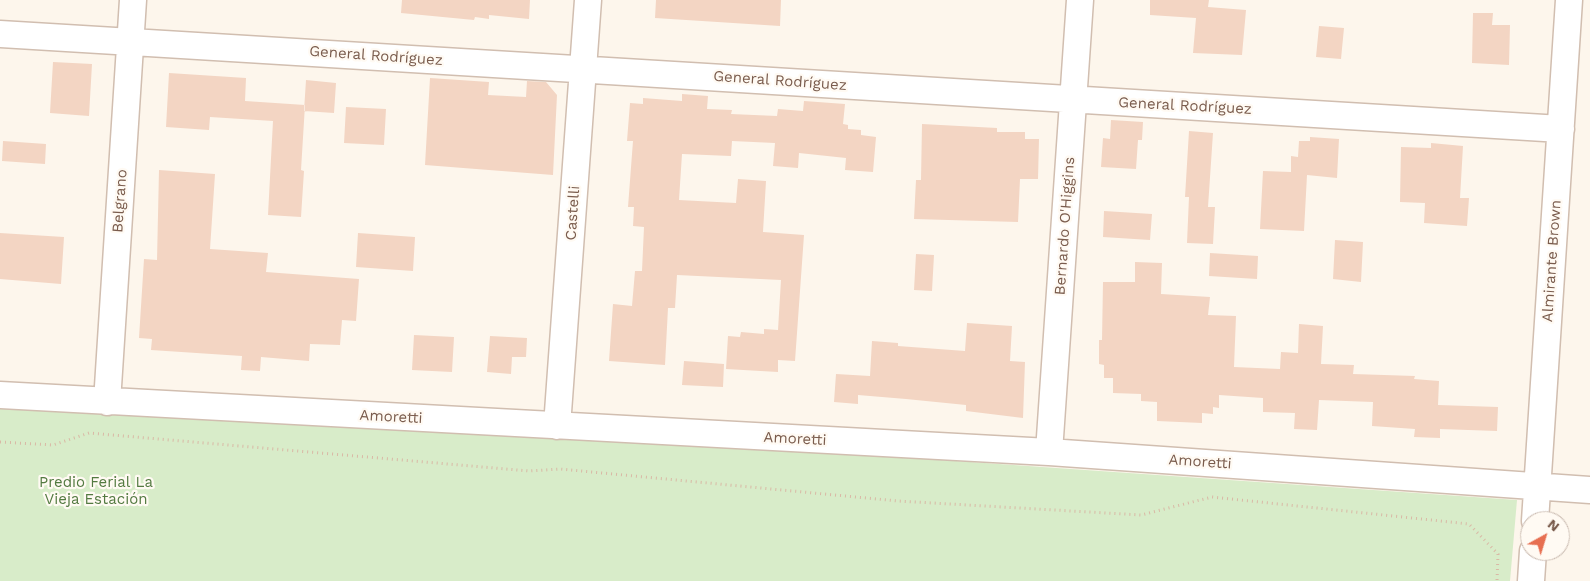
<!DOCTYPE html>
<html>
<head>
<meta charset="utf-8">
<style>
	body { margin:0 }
	#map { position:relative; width:1590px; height:581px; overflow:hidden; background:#fdf6ec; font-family:"Work Sans",sans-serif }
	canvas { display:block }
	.north { position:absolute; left:1520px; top:511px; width:50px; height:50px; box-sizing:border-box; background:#fffaf3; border:1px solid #cabbb1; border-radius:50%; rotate:39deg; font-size:14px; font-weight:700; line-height:20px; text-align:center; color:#7a5c4d }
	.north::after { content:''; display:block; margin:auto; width:18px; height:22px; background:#e76f51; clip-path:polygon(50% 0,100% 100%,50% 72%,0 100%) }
</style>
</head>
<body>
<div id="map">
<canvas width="1590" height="581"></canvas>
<div class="north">N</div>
</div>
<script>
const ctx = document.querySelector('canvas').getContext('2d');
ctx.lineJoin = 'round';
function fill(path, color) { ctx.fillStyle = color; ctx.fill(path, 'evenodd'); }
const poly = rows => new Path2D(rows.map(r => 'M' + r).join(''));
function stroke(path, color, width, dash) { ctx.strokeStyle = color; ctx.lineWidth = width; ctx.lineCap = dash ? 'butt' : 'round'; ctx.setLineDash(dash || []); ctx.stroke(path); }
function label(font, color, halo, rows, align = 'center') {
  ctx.font = font + ' "Work Sans",sans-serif'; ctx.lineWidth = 4.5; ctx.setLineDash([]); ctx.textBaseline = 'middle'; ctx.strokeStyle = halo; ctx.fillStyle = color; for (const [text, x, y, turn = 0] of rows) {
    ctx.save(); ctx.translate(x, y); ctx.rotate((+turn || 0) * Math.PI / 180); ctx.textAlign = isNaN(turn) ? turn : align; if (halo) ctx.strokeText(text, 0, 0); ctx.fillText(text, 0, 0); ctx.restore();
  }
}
fill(poly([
	[0,397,107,402,1517,500,1510,581,0,581]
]), '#d8ecc9');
fill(poly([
	[402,0,530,0,529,19,489,15,489,19,475,17,474,20,401,13],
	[656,0,781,0,780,26,655,18],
	[1150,0,1209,0,1208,7,1246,10,1242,55,1193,53,1196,18,1150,15],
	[1473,13,1493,13,1492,25,1510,25,1509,65,1472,63],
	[1319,26,1344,28,1341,59,1316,57],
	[53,62,92,64,89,116,50,113],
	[169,73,246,78,245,101,305,105,301,170,304,171,301,217,268,215,273,121,210,117,209,130,166,127],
	[430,78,489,82,488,95,526,97,527,81,546,82,557,95,553,175,425,165],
	[306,80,336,83,334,113,304,111],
	[682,94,708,96,707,109,732,110,731,114,777,116,778,109,803,111,804,101,845,104,843,124,848,125,848,129,861,130,861,135,876,137,873,172,845,170,846,158,799,153,798,168,773,166,775,143,732,141,731,156,682,154,679,200,736,203,738,179,766,181,763,232,804,235,795,361,778,360,778,372,726,369,728,336,740,337,741,332,764,334,764,329,778,330,781,280,677,275,675,308,668,308,665,365,609,361,613,304,632,306,635,271,642,271,644,227,633,226,634,207,628,207,633,141,627,141,630,103,643,104,643,98,682,101],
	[346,107,386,109,384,145,344,143],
	[1111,120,1143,122,1142,140,1138,140,1136,169,1101,167,1103,138,1110,139],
	[922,124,997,128,997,132,1025,132,1025,139,1039,139,1038,179,1020,179,1018,222,914,219,916,180,921,180],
	[1189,131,1213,133,1208,207,1215,207,1213,244,1187,243,1189,197,1185,197],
	[1310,137,1339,139,1337,178,1307,175,1304,231,1260,229,1263,171,1291,172,1291,156,1298,157,1299,141,1310,141],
	[3,141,46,144,45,164,2,161],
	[1431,143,1463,146,1460,198,1469,198,1467,226,1424,223,1425,203,1400,202,1401,147,1431,148],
	[159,170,215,174,210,249,268,253,266,272,359,279,356,321,342,320,340,345,310,344,309,361,261,357,260,371,241,370,242,356,151,350,152,339,139,338,144,259,157,260],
	[1104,211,1152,214,1150,240,1103,237],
	[0,233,64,237,61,284,0,279],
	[358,233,415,237,413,271,356,267],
	[1335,240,1363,242,1361,282,1333,279],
	[1210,253,1258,256,1257,279,1209,276],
	[916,254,934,255,932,291,914,290],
	[1135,262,1162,263,1161,294,1210,297,1208,315,1236,316,1234,367,1280,369,1281,352,1298,353,1299,324,1323,326,1321,364,1354,365,1353,374,1415,376,1414,379,1439,381,1438,405,1498,407,1497,431,1440,429,1440,438,1414,437,1415,429,1372,426,1373,402,1319,400,1317,430,1294,429,1295,413,1263,412,1263,398,1219,395,1219,408,1213,407,1213,414,1202,413,1202,423,1157,421,1157,402,1141,401,1141,394,1113,393,1113,378,1104,378,1104,365,1099,364,1099,340,1102,340,1103,282,1135,282],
	[967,323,1012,326,1010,361,1025,362,1023,418,966,411,966,405,906,399,858,395,858,404,834,402,836,374,870,376,872,341,898,343,898,346,965,351],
	[414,335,454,337,452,372,412,370],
	[490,336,527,338,526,357,512,357,511,374,487,372],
	[684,361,724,364,723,387,682,385]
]), '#f3d5c3');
const minor = poly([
	[0,34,1561,129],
	[0,395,1049,452,1590,490],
	[107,402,133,0],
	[557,426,588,0],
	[1049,452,1080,0],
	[1535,521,1569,0],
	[1531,581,1533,551]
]);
stroke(minor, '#d1beb0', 29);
stroke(poly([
	[0,442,53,445,89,433,529,471,560,469,898,501,1141,515,1212,497,1469,524,1498,554,1497,581]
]), '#d9b8a5', 3, [1, 4]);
stroke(minor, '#fff', 26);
label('15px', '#7a5c4d', '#fffaf3', [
	["General Rodríguez",376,56,4],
	["General Rodríguez",780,81,4],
	["General Rodríguez",1185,106,3],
	["Belgrano",120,201,-86],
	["Castelli",573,213,-86],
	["Bernardo O'Higgins",1065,226,-86],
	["Almirante Brown",1552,261,-86],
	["Amoretti",391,417,3],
	["Amoretti",795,439,3],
	["Amoretti",1200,462,4]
]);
label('15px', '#537a41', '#fffaf3', [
	["Predio Ferial La",96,483],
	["Vieja Estación",96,500]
]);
</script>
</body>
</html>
